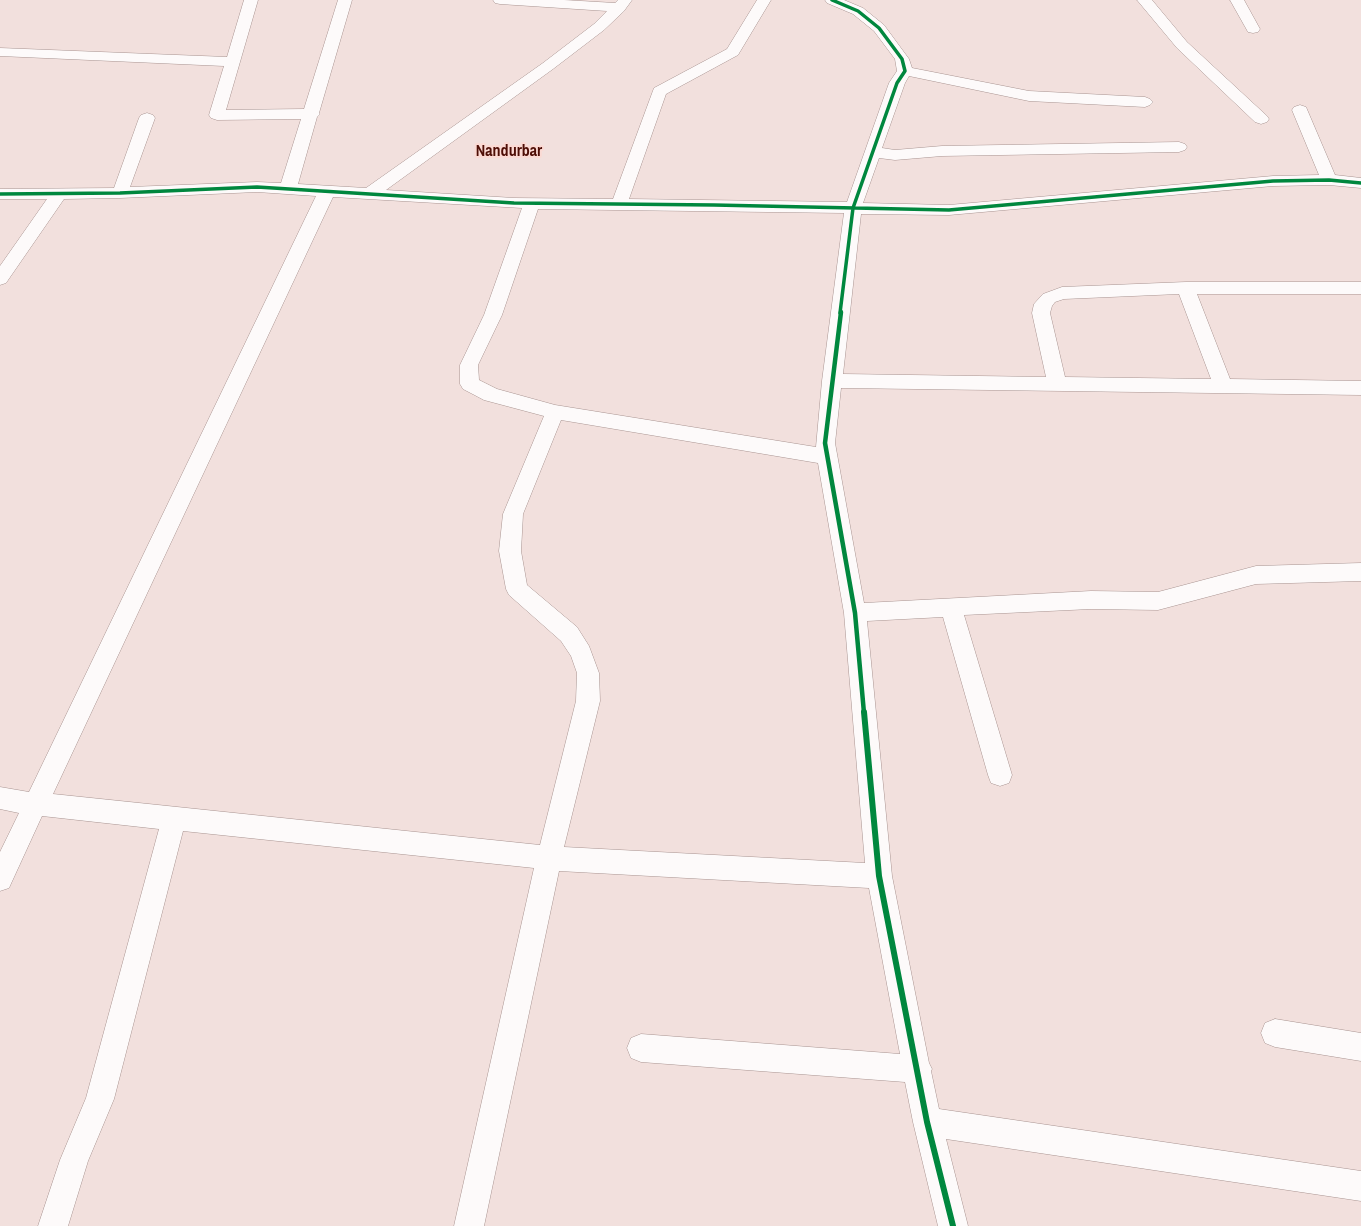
<!DOCTYPE html>
<html>
<head>
<meta charset="utf-8">
<style>
	body { margin:0 }
	canvas { display:block; background:#f2e0dd }
</style>
</head>
<body>
<canvas width="1361" height="1226"></canvas>
<script>
const ctx = document.querySelector('canvas').getContext('2d');
ctx.lineJoin = 'round';
const poly = rows => new Path2D(rows.map(r => 'M' + r).join(''));
function stroke(path, color, width, dash) { ctx.strokeStyle = color; ctx.lineWidth = width; ctx.lineCap = dash ? 'butt' : 'round'; ctx.setLineDash(dash || []); ctx.stroke(path); }
function fill(path, color) { ctx.fillStyle = color; ctx.fill(path, 'evenodd'); }
function label(font, color, halo, rows, align = 'center') {
  ctx.font = font + ' "Archivo Narrow",sans-serif'; ctx.lineWidth = 4; ctx.setLineDash([]); ctx.textBaseline = 'middle'; ctx.strokeStyle = halo; ctx.fillStyle = color; for (const [text, x, y, turn = 0] of rows) {
    ctx.save(); ctx.translate(x, y); ctx.rotate((+turn || 0) * Math.PI / 180); ctx.textAlign = isNaN(turn) ? turn : align; if (halo) ctx.strokeText(text, 0, 0); ctx.fillText(text, 0, 0); ctx.restore();
  }
}
const minor = poly([
	[244,0,258,0,226,110,304,109,338,0,352,0,319,113,320,114,317,117,298,184,366,188,543,63,594,24,607,11,500,4,495,3,493,0,564,0,615,3,618,0,632,0,624,11,604,30,553,69,386,190,514,198,613,199,654,88,727,49,757,0,771,0,738,55,666,94,629,199,847,202,889,83,897,71,895,59,874,31,853,14,827,3,825,0,844,0,863,8,884,25,909,59,912,68,1029,91,1145,97,1150,99,1153,102,1150,105,1145,107,1029,101,909,76,905,83,882,148,895,150,942,146,1179,142,1185,144,1187,147,1185,150,1179,152,942,156,895,160,879,158,863,203,949,205,1273,176,1319,175,1292,110,1294,107,1300,105,1306,107,1335,175,1361,178,1361,188,1329,185,1273,186,949,215,861,214,843,374,1046,377,1032,313,1034,304,1043,294,1062,287,1186,282,1361,282,1361,294,1197,294,1230,379,1361,381,1361,395,841,388,835,443,864,603,1091,591,1158,592,1256,566,1361,563,1361,581,1256,584,1158,610,1091,609,964,615,1012,775,1009,783,1000,786,991,783,988,775,943,617,867,621,892,876,929,1063,932,1069,931,1071,939,1109,1361,1171,1361,1201,946,1139,968,1226,938,1226,913,1122,905,1082,641,1062,631,1058,627,1048,631,1038,641,1034,900,1054,869,888,559,871,484,1226,454,1226,534,868,183,831,114,1099,88,1161,68,1226,38,1226,60,1160,86,1098,159,829,42,816,9,888,0,891,0,852,19,813,0,809,0,787,29,792,316,196,257,192,120,198,64,199,6,283,0,285,0,266,47,199,0,199,0,189,114,188,139,118,141,115,147,113,153,115,155,118,130,187,257,182,281,183,301,119,217,120,211,118,209,115,224,66,0,56,0,48,227,57,244,0],
	[333,197,522,208,484,315,460,365,460,384,463,389,484,400,544,416,503,514,499,551,506,589,509,595,561,641,571,656,577,673,576,701,540,845,53,794,333,197],
	[538,209,844,213,822,381,816,447,555,405,497,389,479,380,478,365,502,315,538,209],
	[1179,294,1211,379,1065,377,1050,313,1052,306,1055,302,1064,299,1179,294],
	[561,420,818,463,844,613,865,863,564,847,600,701,599,673,589,646,577,627,527,585,521,551,523,514,561,420],
	[1137,0,1152,0,1187,42,1267,116,1269,119,1267,122,1261,124,1255,122,1177,48,1137,0],
	[1230,0,1244,0,1260,29,1258,32,1253,33,1248,32,1230,0],
	[1275,1019,1361,1033,1361,1061,1275,1047,1265,1043,1261,1033,1265,1023,1275,1019]
]);
stroke(minor, '#a99491', 1);
fill(minor, '#fdfafa');
stroke(poly([
	[832,0,858,11,879,28,902,59,905,71,897,83,853,208,840,313],
	[0,194,120,193,257,187,514,203,714,205,949,210,1273,181,1329,180,1361,183]
]), '#00873e', 3.5);
stroke(poly([
	[841,312,825,443,855,613,864,713]
]), '#00873e', 4.5);
stroke(poly([
	[864,712,879,876,927,1122,953,1226]
]), '#00873e', 6);
label('bold 16px', '#4e0e06', '#fbdad4', [
	["Nandurbar",509,152]
]);
</script>
</body>
</html>
